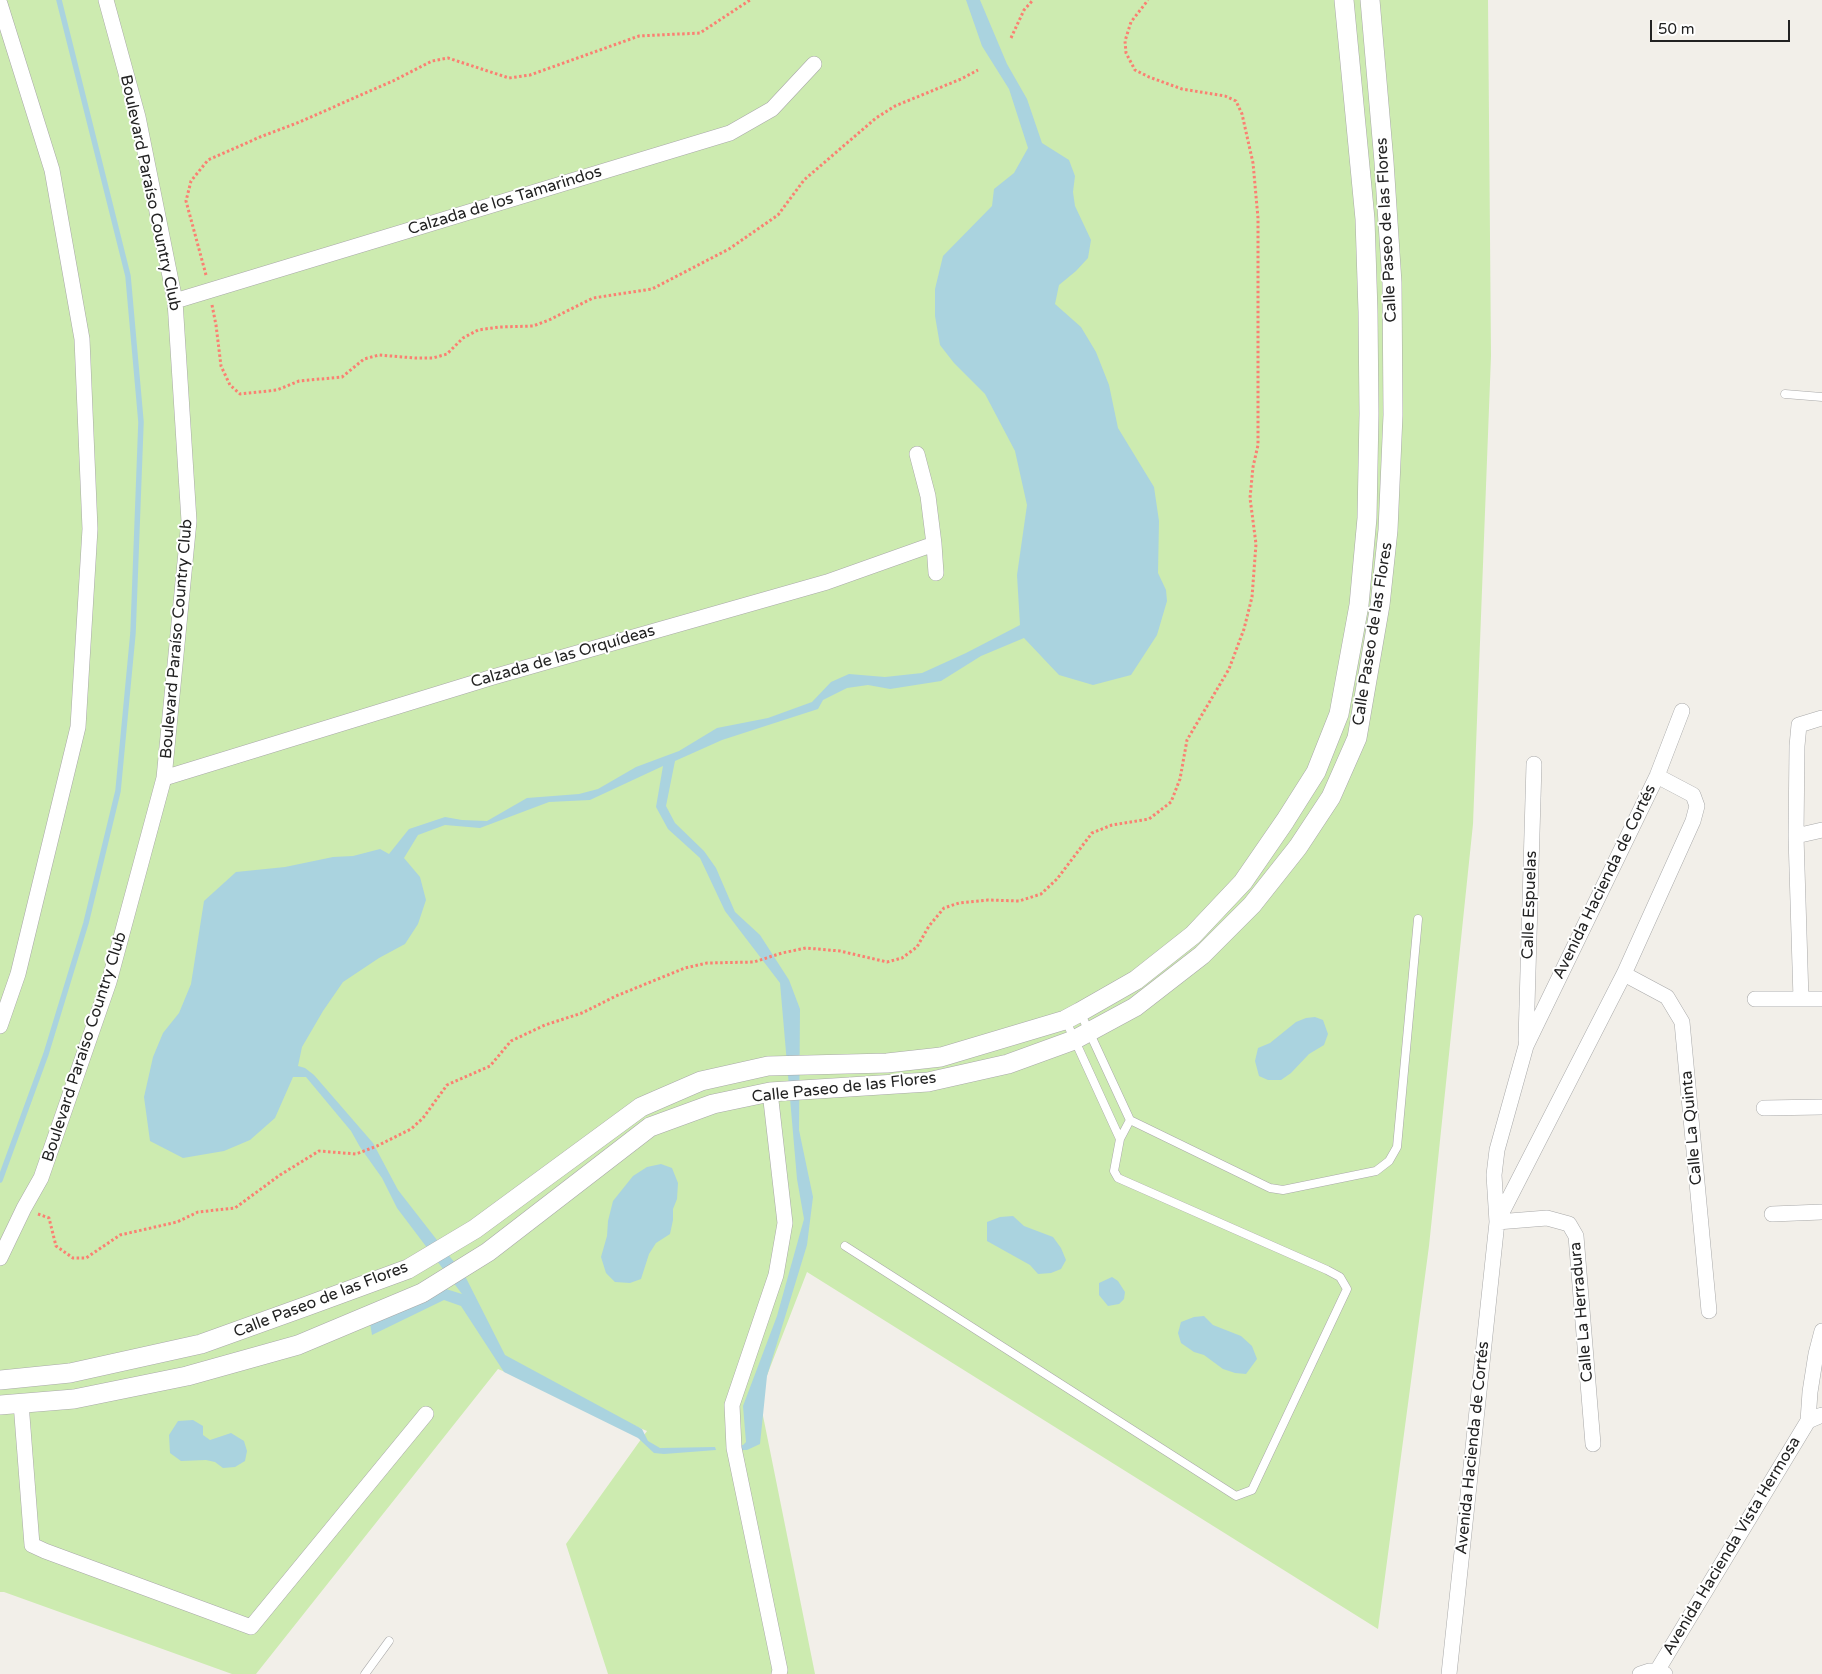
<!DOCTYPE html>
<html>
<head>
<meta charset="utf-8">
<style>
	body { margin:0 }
	#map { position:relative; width:1822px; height:1674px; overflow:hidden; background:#f2efe9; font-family:"Varela Round",sans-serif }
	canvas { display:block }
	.scale { position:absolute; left:1650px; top:20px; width:140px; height:22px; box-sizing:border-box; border:2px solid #222; border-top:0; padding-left:6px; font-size:15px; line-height:18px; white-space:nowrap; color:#222; -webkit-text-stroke:4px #fff; paint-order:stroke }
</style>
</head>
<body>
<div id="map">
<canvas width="1822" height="1674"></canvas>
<div class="scale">50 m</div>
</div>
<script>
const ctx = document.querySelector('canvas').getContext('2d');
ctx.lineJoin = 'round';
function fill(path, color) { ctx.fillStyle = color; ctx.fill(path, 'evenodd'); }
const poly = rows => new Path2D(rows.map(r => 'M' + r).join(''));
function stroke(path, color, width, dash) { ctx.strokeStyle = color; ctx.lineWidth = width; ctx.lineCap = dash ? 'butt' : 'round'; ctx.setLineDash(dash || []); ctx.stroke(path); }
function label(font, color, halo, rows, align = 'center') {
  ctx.font = font + ' "Varela Round",sans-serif'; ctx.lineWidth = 4; ctx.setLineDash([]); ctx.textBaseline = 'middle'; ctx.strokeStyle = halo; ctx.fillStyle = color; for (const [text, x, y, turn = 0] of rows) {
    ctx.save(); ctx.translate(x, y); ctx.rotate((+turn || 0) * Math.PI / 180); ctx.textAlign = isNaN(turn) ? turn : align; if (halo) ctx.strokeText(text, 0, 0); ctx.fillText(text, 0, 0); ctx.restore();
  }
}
fill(poly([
	[0,0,1488,0,1491,356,1473,824,1429,1246,1378,1629,807,1272,759,1396,815,1674,608,1674,566,1544,647,1431,498,1369,256,1674,232,1674,4,1592,0,1592]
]), '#cdebb0');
fill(poly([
	[966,0,980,0,1007,64,1027,99,1042,143,1069,160,1075,176,1073,192,1075,206,1091,240,1088,258,1076,271,1059,285,1055,304,1081,327,1096,352,1109,385,1118,428,1154,487,1159,521,1158,573,1166,590,1167,601,1157,635,1131,675,1093,685,1059,675,1024,638,981,656,941,681,890,689,868,685,847,688,823,700,818,709,722,740,675,761,666,806,675,823,704,851,716,868,735,912,760,935,789,980,800,1009,799,1130,813,1197,807,1245,767,1376,760,1444,747,1450,735,1450,735,1445,743,1445,746,1442,743,1406,777,1316,804,1219,797,1179,780,983,725,911,700,858,668,829,656,807,663,766,590,800,549,802,480,828,445,825,418,835,404,858,420,877,426,900,418,924,405,944,379,958,343,982,323,1011,302,1047,298,1066,305,1068,314,1075,373,1143,398,1190,465,1276,505,1355,642,1429,648,1441,660,1448,715,1447,716,1450,664,1454,654,1453,638,1438,504,1372,461,1306,444,1300,372,1335,370,1323,446,1289,462,1294,397,1208,382,1178,360,1147,351,1131,306,1077,293,1077,275,1118,250,1140,224,1151,183,1158,150,1141,144,1097,153,1057,163,1033,179,1013,191,984,204,901,236,872,285,867,333,857,353,856,380,849,389,854,409,829,445,817,462,820,487,821,527,798,579,794,598,789,636,767,679,751,717,728,768,718,812,702,831,682,849,674,885,677,922,673,966,653,1020,625,1017,575,1027,505,1015,451,985,394,954,363,940,345,935,316,935,289,943,256,992,206,994,189,1014,173,1028,148,1009,89,982,46],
	[1315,1017,1323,1020,1328,1034,1324,1045,1309,1054,1291,1073,1281,1080,1268,1080,1259,1076,1255,1061,1258,1048,1270,1043,1296,1022,1306,1018],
	[661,1164,672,1168,678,1183,677,1199,673,1209,673,1220,670,1234,656,1243,649,1254,641,1279,630,1283,615,1282,606,1273,601,1257,607,1236,608,1221,613,1201,633,1176,647,1167],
	[1013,1216,1024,1226,1053,1237,1061,1248,1066,1260,1061,1269,1051,1273,1038,1274,1030,1265,987,1241,987,1222,1000,1217],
	[1112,1277,1118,1281,1125,1292,1124,1299,1119,1304,1108,1306,1099,1295,1099,1283],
	[1204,1316,1213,1325,1241,1336,1252,1346,1257,1359,1246,1374,1235,1373,1223,1369,1204,1355,1194,1352,1181,1343,1178,1333,1181,1322,1194,1317],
	[193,1420,203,1426,203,1435,210,1440,231,1433,244,1441,247,1451,245,1461,235,1467,223,1468,215,1462,206,1460,181,1461,170,1453,169,1435,178,1421]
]), '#aad3df');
stroke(poly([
	[0,1180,46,1054,86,923,118,791,133,633,141,422,128,276,59,0]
]), '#aad3df', 5.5);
const service = poly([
	[1785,394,1822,397],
	[1080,1012,1130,1120],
	[1066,1021,1120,1139],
	[1130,1120,1270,1188,1283,1190,1376,1171,1389,1161,1397,1147,1418,919],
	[845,1246,1236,1496,1252,1490,1347,1289,1340,1277,1327,1270,1118,1178,1114,1171,1120,1139,1130,1120],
	[365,1674,389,1641]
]);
const minor = poly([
	[0,4,52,170,82,339,90,529,78,727,18,974,0,1026],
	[175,301,730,133,772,109,814,64],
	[917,454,928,496,934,544],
	[164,778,493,677,827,582,934,544,936,573],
	[1796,836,1822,830],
	[1624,974,1667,997,1682,1022,1709,1311],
	[1755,999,1822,999],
	[1801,999,1796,836,1797,746,1799,725,1822,718],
	[1526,1040,1534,764],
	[770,1092,785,1223,776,1275,732,1405,734,1448,780,1670,779,1674],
	[1764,1108,1822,1107],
	[1772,1214,1822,1212],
	[0,1258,24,1208,41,1178,109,982,164,778,189,521,175,301,138,117,106,0],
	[21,1403,32,1545,45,1551,251,1627,426,1414],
	[1808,1421,1822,1415],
	[1593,1444,1576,1236,1569,1224,1547,1218,1497,1222,1494,1175,1497,1150,1526,1046,1657,776,1682,711],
	[1657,1671,1808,1421,1810,1392,1816,1354,1822,1331],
	[1449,1674,1497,1222,1624,974,1693,821,1697,806,1693,795,1657,776],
	[1640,1674,1649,1671,1657,1671,1665,1674]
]);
const tertiary = poly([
	[0,1380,70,1373,201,1344,307,1306,408,1269,475,1229,641,1107,701,1081,768,1066,887,1063,941,1057,1065,1020,1080,1012,1136,980,1193,935,1243,882,1285,821,1316,772,1339,714,1359,605,1367,518,1369,414,1368,312,1365,219,1344,0],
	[0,1405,74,1399,187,1376,298,1345,422,1293,488,1252,650,1127,713,1104,770,1092,928,1082,1008,1064,1074,1040,1135,1007,1202,955,1252,905,1298,847,1331,797,1357,738,1380,605,1388,530,1393,415,1392,283,1384,162,1370,0]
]);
stroke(service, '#a9a9a9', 9);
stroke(minor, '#a9a9a9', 16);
stroke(tertiary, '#a9a9a9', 20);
stroke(poly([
	[1011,38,1024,10,1033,0],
	[206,275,186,201,191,181,208,160,260,137,297,123,393,81,432,61,448,58,509,78,530,75,639,36,700,33,750,0],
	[212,305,216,325,221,366,230,385,240,394,277,390,299,381,342,377,364,359,379,355,415,358,433,358,447,354,463,338,478,330,499,327,533,326,549,320,593,298,652,289,729,249,778,215,804,180,876,118,895,106,961,79,978,70],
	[38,1214,49,1218,56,1246,73,1258,86,1258,120,1235,177,1222,198,1212,235,1208,280,1175,319,1151,356,1154,377,1146,411,1129,423,1118,447,1085,490,1066,511,1041,545,1025,582,1013,616,996,685,968,707,963,754,962,782,953,806,948,840,951,887,962,902,958,917,947,929,926,944,908,959,903,988,900,1019,901,1041,894,1057,879,1092,833,1112,825,1149,819,1171,802,1180,779,1187,740,1229,669,1244,629,1252,597,1256,544,1250,498,1253,467,1258,445,1258,218,1253,163,1242,114,1236,101,1225,96,1182,89,1149,77,1135,70,1126,53,1125,41,1131,22,1148,0]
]), '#fa8072', 3, [2.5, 2.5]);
stroke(service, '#fff', 8);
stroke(minor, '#fff', 15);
stroke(tertiary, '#fff', 19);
label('16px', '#222', '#fff', [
	["Boulevard Paraíso Country Club",150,193,78],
	["Calzada de los Tamarindos",505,201,-17],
	["Calle Paseo de las Flores",1387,230,-93],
	["Calle Paseo de las Flores",1373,634,-81],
	["Boulevard Paraíso Country Club",177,639,-85],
	["Calzada de las Orquídeas",563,657,-16],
	["Avenida Hacienda de Cortés",1605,882,-64],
	["Calle Espuelas",1530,905,-88],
	["Boulevard Paraíso Country Club",85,1047,-72],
	["Calle Paseo de las Flores",844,1088,-6],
	["Calle La Quinta",1692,1128,-95],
	["Calle Paseo de las Flores",321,1300,-21],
	["Calle La Herradura",1582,1312,-95],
	["Avenida Hacienda de Cortés",1473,1448,-84],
	["Avenida Hacienda Vista Hermosa",1732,1546,-59]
]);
</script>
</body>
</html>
